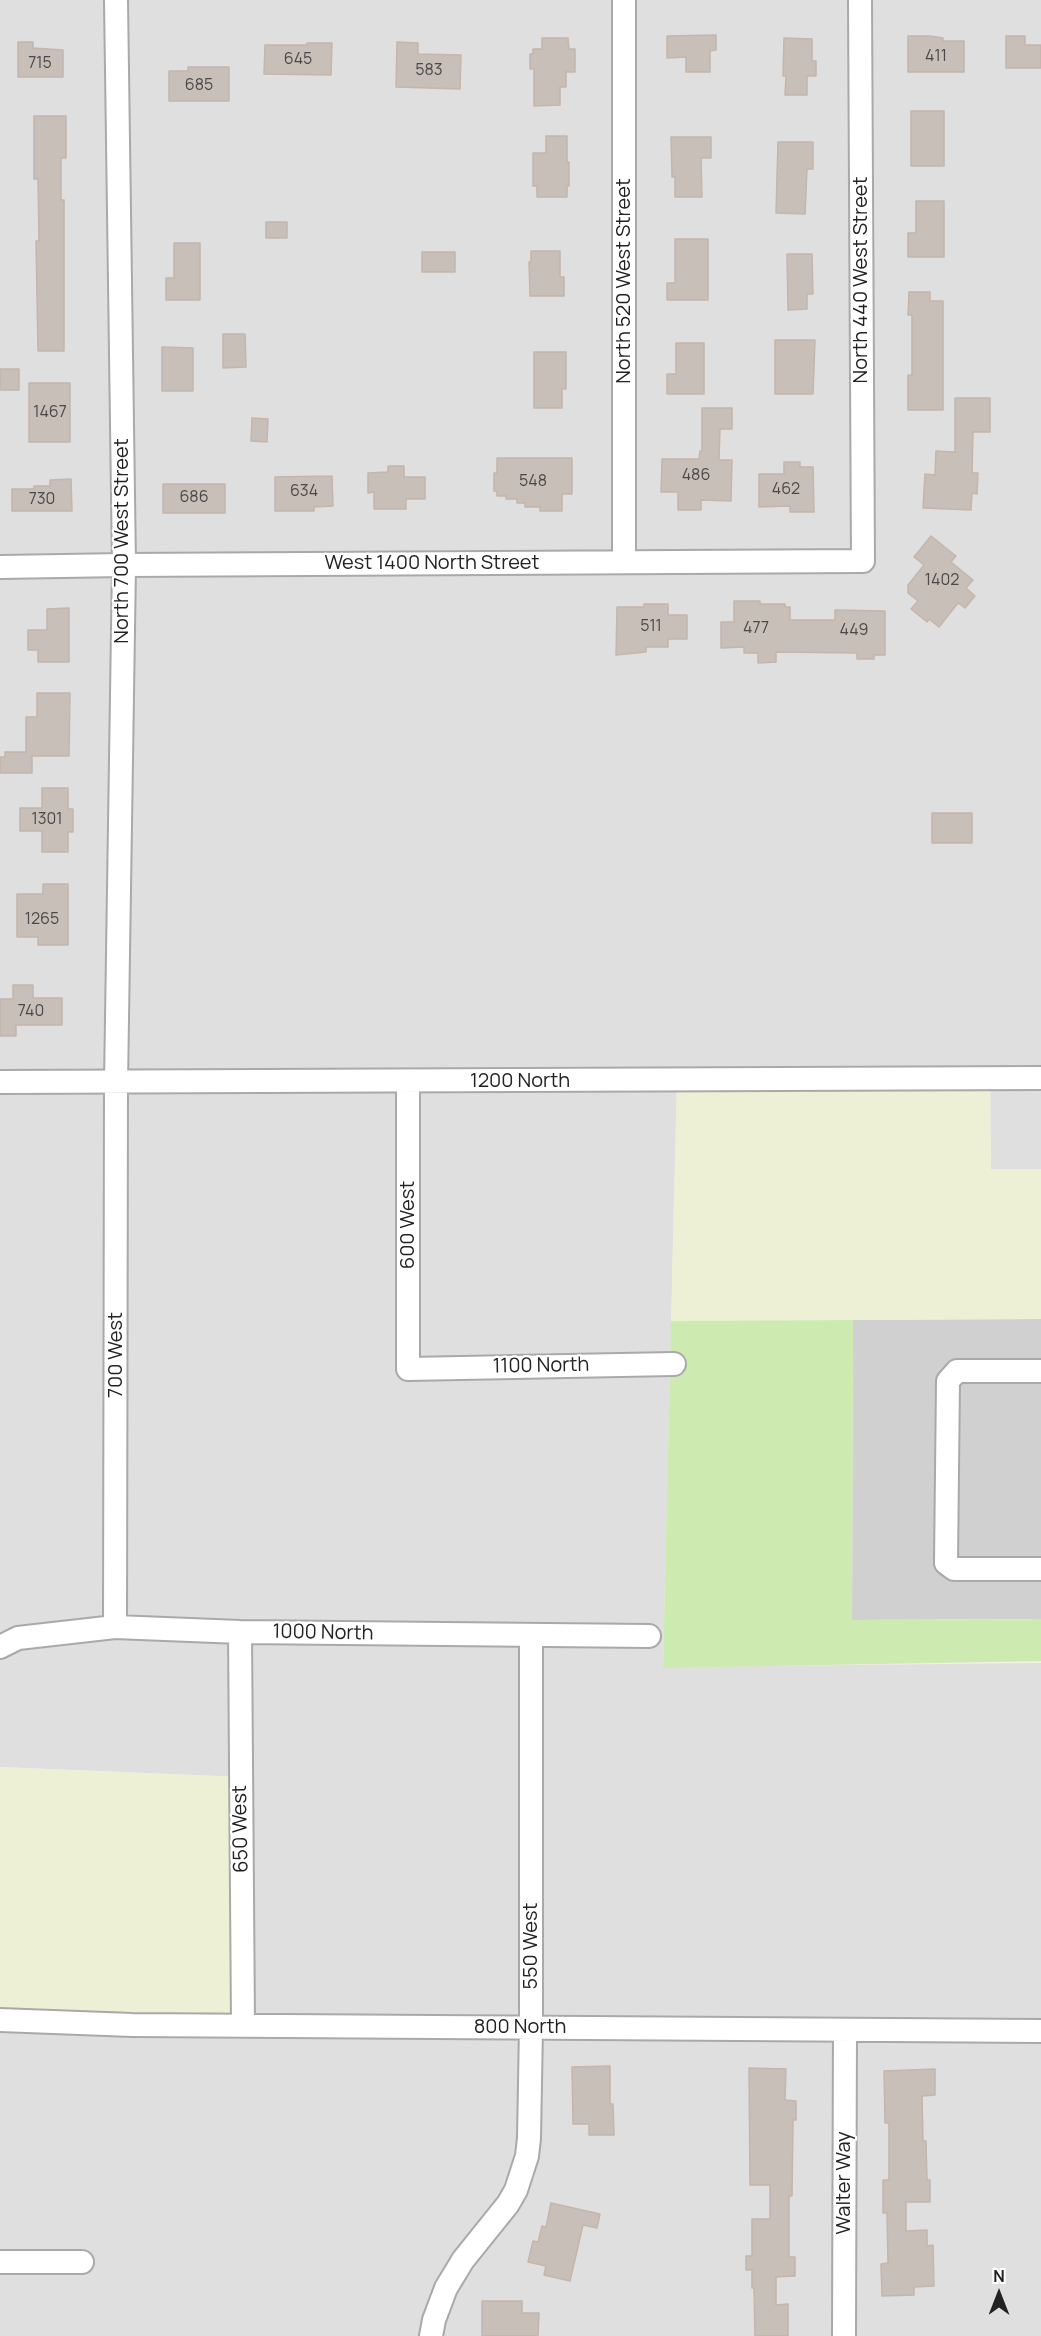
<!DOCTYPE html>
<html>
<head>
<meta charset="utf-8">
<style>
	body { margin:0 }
	#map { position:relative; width:1041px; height:2336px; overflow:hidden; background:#f2efe9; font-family:Manrope,sans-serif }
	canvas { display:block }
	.north { position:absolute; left:969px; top:2264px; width:60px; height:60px; -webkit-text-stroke:4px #fff; paint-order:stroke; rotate:0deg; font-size:16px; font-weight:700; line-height:24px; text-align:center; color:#222 }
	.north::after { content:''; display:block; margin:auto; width:21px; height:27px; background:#222; clip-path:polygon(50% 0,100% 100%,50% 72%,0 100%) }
</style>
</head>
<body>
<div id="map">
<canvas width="1041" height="2336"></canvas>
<div class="north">N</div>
</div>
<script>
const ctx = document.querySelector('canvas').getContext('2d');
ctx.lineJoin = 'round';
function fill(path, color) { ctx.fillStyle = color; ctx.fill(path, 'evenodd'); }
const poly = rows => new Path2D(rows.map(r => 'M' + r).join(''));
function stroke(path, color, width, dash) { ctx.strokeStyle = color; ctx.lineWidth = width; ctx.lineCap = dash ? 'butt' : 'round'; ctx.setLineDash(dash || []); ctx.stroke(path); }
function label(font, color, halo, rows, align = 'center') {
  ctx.font = font + ' Manrope,sans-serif'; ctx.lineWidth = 4.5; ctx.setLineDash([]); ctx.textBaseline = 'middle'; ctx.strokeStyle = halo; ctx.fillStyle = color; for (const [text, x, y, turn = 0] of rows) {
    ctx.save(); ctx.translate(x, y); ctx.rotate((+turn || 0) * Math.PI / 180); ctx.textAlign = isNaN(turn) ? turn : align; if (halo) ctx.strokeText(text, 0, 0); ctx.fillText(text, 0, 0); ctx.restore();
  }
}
fill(poly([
	[0,0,1041,0,1041,1169,991,1169,990,1079,677,1080,663,1667,1041,1663,1041,2336,0,2336,0,2020,241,1777,0,1767]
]), '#e0dfdf');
fill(poly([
	[1041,1319,1041,1619,852,1620,853,1320]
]), '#d0d0d0');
fill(poly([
	[990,1078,991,1169,1041,1169,1041,1319,671,1321,677,1080],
	[0,1767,241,1777,243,2025,0,2020]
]), '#eef0d5');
fill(poly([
	[853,1320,852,1620,1041,1619,1041,1661,663,1668,671,1321]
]), '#cdebb0');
const building = poly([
	[716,35,716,50,710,51,710,72,686,72,686,57,667,58,667,36,716,35],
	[908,36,930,36,943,38,943,41,964,41,964,72,908,72,908,36],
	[1006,36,1025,36,1025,45,1041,45,1041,68,1006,68,1006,36],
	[542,38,568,38,569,49,575,49,575,72,566,72,566,87,560,87,560,105,534,106,534,69,530,69,530,54,533,54,533,49,542,49,542,38],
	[784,38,812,39,812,61,816,61,816,76,807,76,807,95,785,95,786,76,783,76,784,38],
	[18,42,33,42,33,48,63,50,63,77,18,77,18,42],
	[397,42,418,43,418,54,461,55,460,89,396,87,397,42],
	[307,43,332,43,331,75,264,74,265,45,307,45,307,43],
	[188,67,229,67,229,101,169,101,169,71,188,71,188,67],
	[911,111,944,111,944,166,911,166,911,111],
	[34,116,66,116,66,158,61,158,61,200,64,200,64,351,38,351,36,241,39,241,38,179,34,179,34,116],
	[546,136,567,136,567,162,569,162,569,186,567,186,567,197,537,197,537,186,533,186,533,153,546,153,546,136],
	[671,137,711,137,711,158,701,158,702,197,675,197,675,177,672,177,671,137],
	[778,142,813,142,813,169,807,169,805,214,776,213,778,142],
	[916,201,944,201,944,257,908,257,908,233,916,233,916,201],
	[266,222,287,222,287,238,266,238,266,222],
	[675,239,708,239,708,300,667,300,667,283,675,283,675,239],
	[174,243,200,243,200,300,166,300,166,278,174,278,174,243],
	[531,251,560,251,560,277,564,277,564,296,530,296,529,262,531,262,531,251],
	[422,252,455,252,455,272,422,272,422,252],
	[787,254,812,254,813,294,807,294,807,309,788,310,787,254],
	[909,292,930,292,930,301,943,301,943,410,908,410,908,375,912,375,912,315,908,315,909,292],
	[223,334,245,334,246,367,223,368,223,334],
	[775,340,815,340,813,394,775,394,775,340],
	[676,343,704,343,704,394,667,394,667,374,676,374,676,343],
	[162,347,193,348,193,391,162,391,162,347],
	[534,352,566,352,566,389,562,389,562,408,534,408,534,352],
	[0,369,19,369,19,390,0,390,0,369],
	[29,383,70,383,70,442,29,442,29,383],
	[955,398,990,398,990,432,973,432,972,473,978,473,977,494,972,493,971,510,923,508,925,474,935,475,936,451,955,452,955,398],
	[702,408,732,408,732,429,720,429,719,460,732,460,731,501,701,500,701,510,678,510,678,492,661,492,662,459,699,459,700,451,702,451,702,408],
	[252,418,268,419,267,442,251,441,252,418],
	[497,458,572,458,572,494,562,494,562,511,540,511,540,507,525,507,525,503,517,503,517,499,506,499,506,496,497,496,497,491,494,491,494,473,497,473,497,458],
	[784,462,800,462,800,467,813,467,814,512,790,512,790,506,759,507,759,474,784,474,784,462],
	[388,466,404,466,404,477,425,477,425,499,406,499,406,509,374,509,374,492,368,493,368,473,388,472,388,466],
	[332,476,333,506,314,507,314,511,275,511,275,477,332,476],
	[71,479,72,511,12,511,12,489,34,489,34,486,50,486,50,480,71,479],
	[163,484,225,484,225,513,163,513,163,484],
	[931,536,956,556,951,562,973,580,966,588,975,596,965,608,958,603,939,627,929,619,927,622,911,609,918,601,908,593,908,585,924,565,914,557,931,536],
	[734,601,760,601,760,604,785,604,785,607,790,607,790,620,835,620,835,610,885,611,885,655,874,655,874,659,857,659,857,653,776,652,776,662,758,663,758,653,744,653,744,647,721,648,721,622,734,622,734,601],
	[644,604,668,604,668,615,687,615,687,639,668,639,668,647,646,647,646,652,616,655,617,607,644,607,644,604],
	[69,608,69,662,38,662,38,650,28,650,28,630,47,630,47,609,69,608],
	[37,693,70,693,69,756,32,756,32,773,0,773,0,757,5,757,5,752,26,752,26,717,37,717,37,693],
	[42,788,68,788,68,809,73,809,73,832,68,832,68,852,42,852,42,831,20,831,20,808,42,808,42,788],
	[932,813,972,813,972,843,932,843,932,813],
	[43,884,68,884,68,945,38,945,38,937,17,937,17,894,43,894,43,884],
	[13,985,33,985,33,998,62,998,62,1025,16,1025,16,1036,0,1036,0,999,13,999,13,985],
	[610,2066,610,2104,613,2104,614,2135,589,2135,589,2124,573,2124,572,2067,610,2066],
	[749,2068,786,2069,785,2100,796,2101,796,2120,793,2120,792,2196,789,2196,789,2257,795,2257,795,2276,776,2277,776,2305,788,2304,788,2336,755,2336,754,2288,752,2288,752,2270,746,2270,746,2256,752,2256,752,2219,770,2219,770,2185,750,2185,749,2068],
	[935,2069,935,2095,922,2096,923,2141,926,2141,927,2180,930,2180,930,2202,906,2202,906,2231,927,2230,927,2246,933,2245,934,2286,914,2287,914,2295,882,2296,881,2264,888,2263,887,2213,883,2213,883,2180,889,2180,889,2123,885,2123,884,2071,935,2069],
	[551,2203,600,2214,597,2228,583,2225,570,2281,544,2275,546,2266,528,2262,533,2241,538,2242,542,2226,546,2227,551,2203],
	[482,2301,522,2301,522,2313,539,2313,538,2336,482,2336,482,2301]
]);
fill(building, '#c7bfb8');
stroke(building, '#c4b6ab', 1.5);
const minor = poly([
	[624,0,624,562],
	[0,567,124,565,863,561,860,0],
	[408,1081,408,1369,674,1364],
	[0,1082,1041,1078],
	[1041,1371,957,1371,948,1381,946,1563,954,1569,1041,1569],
	[115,1627,116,1083,124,565,116,0],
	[240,1632,243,2025],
	[0,1647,18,1638,115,1627,240,1632,649,1636],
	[0,2020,132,2025,1041,2031],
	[0,2262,82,2262],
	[431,2336,434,2320,446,2288,463,2260,508,2204,516,2190,527,2156,529,2138,531,2027,531,1636],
	[844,2336,845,2030]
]);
stroke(minor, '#a9a9a9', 26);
stroke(minor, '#fff', 22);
label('16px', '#4b4948', null, [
	["411",936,57],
	["645",298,60],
	["715",40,64],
	["583",429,71],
	["685",199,86],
	["1467",50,413],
	["486",696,476],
	["548",533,482],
	["462",786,490],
	["634",304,492],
	["686",194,498],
	["730",42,500],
	["1402",942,581],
	["511",651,627],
	["477",756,629],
	["449",854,631],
	["1301",47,820],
	["1265",42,920],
	["740",31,1012]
]);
label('20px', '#222', '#fff', [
	["North 440 West Street",861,280,-90],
	["North 520 West Street",624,281,-90],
	["North 700 West Street",122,541,-90],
	["West 1400 North Street",432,563],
	["1200 North",520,1081],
	["600 West",408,1225,-90],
	["700 West",116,1355,-90],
	["1100 North",541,1366,-1],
	["1000 North",323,1633,1],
	["650 West",241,1829,-91],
	["550 West",531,1946,-90],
	["800 North",520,2027],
	["Walter Way",844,2183,-90]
]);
</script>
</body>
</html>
